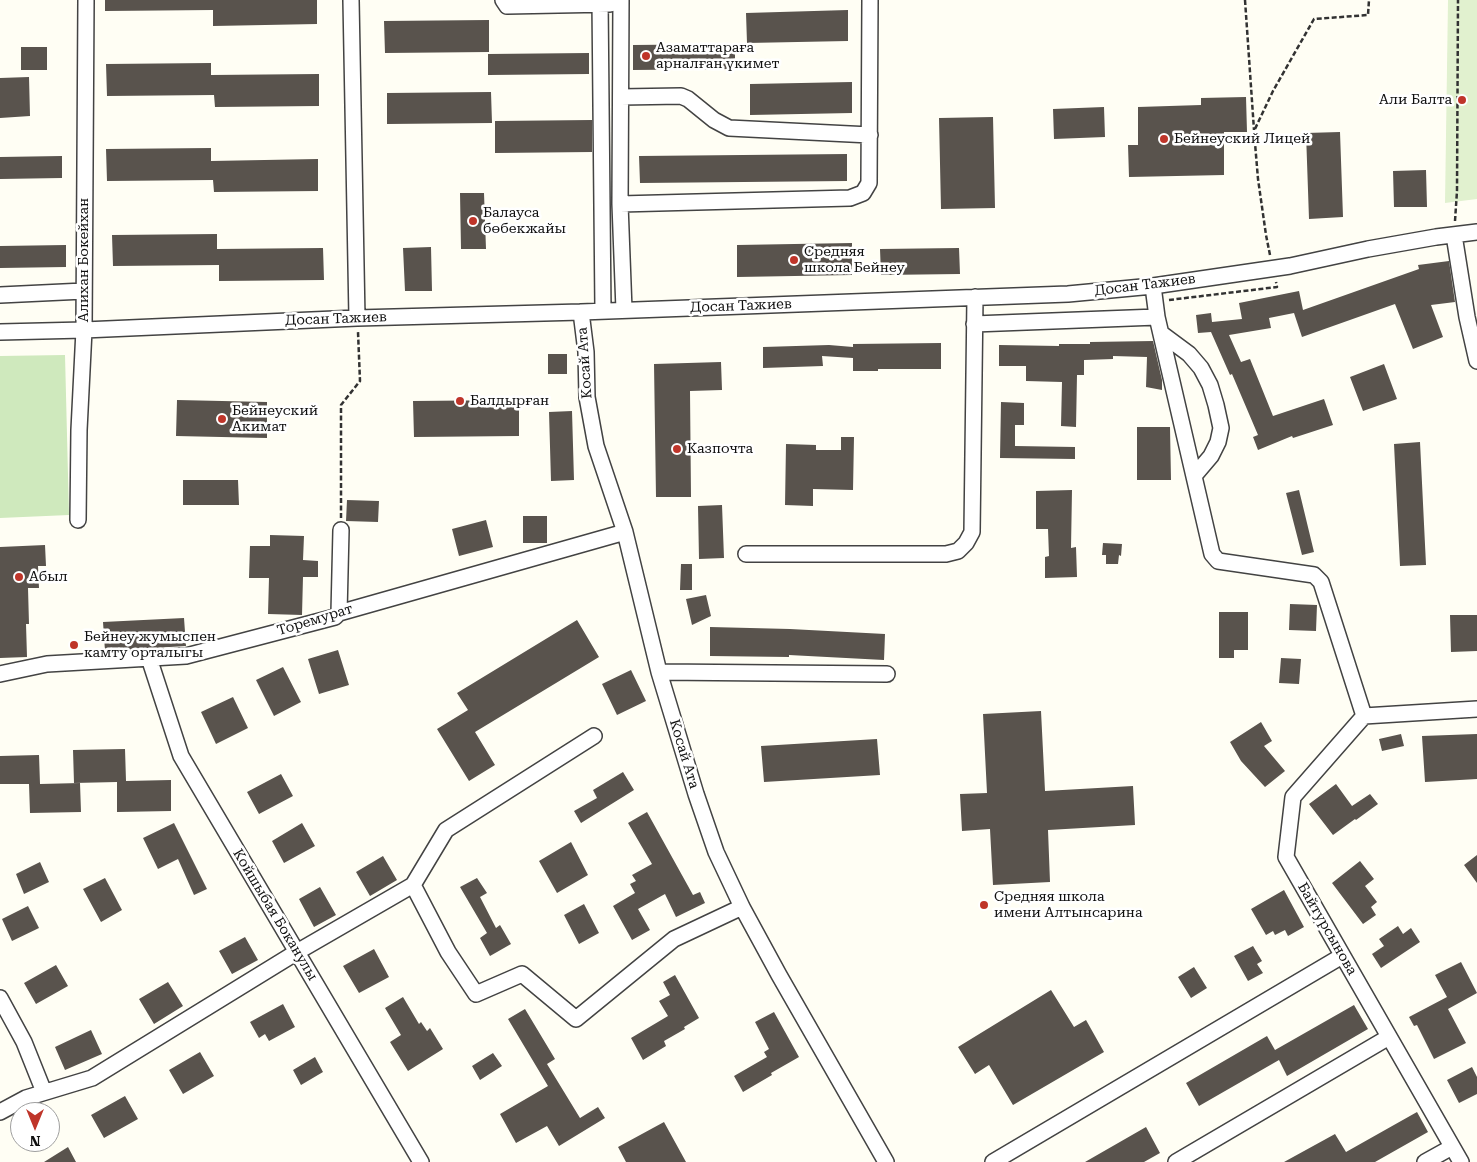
<!DOCTYPE html>
<html>
<head>
<meta charset="utf-8">
<style>
	body { margin:0 }
	#map { position:relative; width:1477px; height:1162px; overflow:hidden; background:#fffef4; font-family:"Roboto Serif",serif }
	canvas { display:block }
	.north { position:absolute; left:10px; top:1102px; width:50px; height:50px; box-sizing:border-box; background:#fff; border:1px solid #9f9f9f; border-radius:50%; rotate:180deg; font-size:14px; font-weight:700; line-height:20px; text-align:center; color:#101010 }
	.north::after { content:''; display:block; margin:auto; width:18px; height:22px; background:#bf352a; clip-path:polygon(50% 0,100% 100%,50% 72%,0 100%) }
</style>
</head>
<body>
<div id="map">
<canvas width="1477" height="1162"></canvas>
<div class="north">N</div>
</div>
<script>
const ctx = document.querySelector('canvas').getContext('2d');
ctx.lineJoin = 'round';
function fill(path, color) { ctx.fillStyle = color; ctx.fill(path, 'evenodd'); }
const poly = rows => new Path2D(rows.map(r => 'M' + r).join(''));
function stroke(path, color, width, dash) { ctx.strokeStyle = color; ctx.lineWidth = width; ctx.lineCap = dash ? 'butt' : 'round'; ctx.setLineDash(dash || []); ctx.stroke(path); }
function label(font, color, halo, rows, align = 'center') {
  ctx.font = font + ' "Roboto Serif",serif'; ctx.lineWidth = 5; ctx.setLineDash([]); ctx.textBaseline = 'middle'; ctx.strokeStyle = halo; ctx.fillStyle = color; for (const [text, x, y, turn = 0] of rows) {
    ctx.save(); ctx.translate(x, y); ctx.rotate((+turn || 0) * Math.PI / 180); ctx.textAlign = isNaN(turn) ? turn : align; if (halo) ctx.strokeText(text, 0, 0); ctx.fillText(text, 0, 0); ctx.restore();
  }
}
fill(poly([
	[65,355,69,515,0,518,0,356]
]), '#cfe9bd');
fill(poly([
	[1448,0,1477,0,1477,199,1445,203]
]), '#e1f1cf');
fill(poly([
	[105,0,317,0,317,24,213,26,213,10,105,11],
	[848,10,848,41,747,43,746,13],
	[489,20,489,52,385,53,384,21],
	[735,44,735,69,633,70,633,45],
	[21,47,47,47,47,70,21,70],
	[589,53,589,74,488,75,488,54],
	[211,63,211,75,319,74,319,106,215,107,214,95,107,96,106,64],
	[29,77,30,116,0,118,0,78],
	[852,82,852,113,750,115,750,84],
	[491,92,492,123,387,124,387,93],
	[1246,97,1247,132,1224,132,1224,175,1129,177,1128,145,1138,145,1138,107,1201,105,1201,98],
	[1104,107,1105,137,1054,139,1053,109],
	[993,117,995,208,941,209,939,118],
	[592,120,592,152,495,153,495,121],
	[1340,132,1343,217,1309,219,1306,133],
	[211,148,211,161,318,159,318,191,214,192,213,180,107,181,106,149],
	[847,154,847,181,640,183,639,156],
	[62,156,62,178,0,179,0,157],
	[1426,170,1427,207,1394,207,1393,171],
	[460,193,484,193,486,249,461,249],
	[217,234,217,249,323,248,324,280,219,281,219,265,113,266,112,235],
	[852,243,852,275,737,277,737,245],
	[66,245,66,267,0,268,0,246],
	[431,247,432,291,405,291,403,248],
	[959,248,960,274,881,275,880,249],
	[1449,261,1455,302,1431,305,1443,337,1413,349,1395,304,1302,337,1294,313,1269,318,1271,328,1229,335,1241,362,1250,359,1273,416,1324,399,1333,425,1293,438,1292,436,1258,450,1253,437,1258,435,1232,374,1230,375,1211,332,1198,333,1196,315,1211,313,1212,322,1242,319,1239,303,1299,291,1303,310,1419,269,1418,265],
	[1153,341,1162,380,1162,390,1146,387,1147,357,1113,356,1113,359,1084,360,1084,375,1077,375,1076,427,1061,426,1062,382,1026,381,1026,366,999,366,999,345,1059,346,1059,344,1090,344,1090,342],
	[941,343,941,369,878,369,878,371,853,371,853,358,822,356,823,366,763,368,763,347,829,345,853,347,853,344],
	[548,354,567,354,567,374,548,374],
	[721,362,722,390,690,391,691,497,656,497,654,364],
	[1384,364,1397,399,1363,411,1350,377],
	[177,400,267,402,267,438,176,436],
	[519,400,519,436,414,437,413,401],
	[1001,402,1024,403,1024,425,1015,425,1015,446,1075,447,1075,459,1000,458],
	[572,411,574,480,551,481,549,412],
	[1137,427,1170,427,1171,480,1137,480],
	[841,437,854,437,853,490,813,489,813,506,785,505,786,444,816,445,816,450,841,450],
	[1420,442,1426,565,1400,566,1394,444],
	[183,480,238,480,239,505,183,505],
	[1072,490,1071,548,1076,547,1077,577,1045,578,1045,557,1049,556,1048,529,1036,529,1036,491],
	[1299,490,1314,552,1302,555,1286,493],
	[347,500,379,501,378,522,346,521],
	[722,505,724,558,699,559,698,506],
	[523,516,547,516,547,543,523,543],
	[486,520,493,547,459,556,452,529],
	[270,535,304,536,303,560,318,561,318,577,303,577,302,615,268,614,269,578,249,578,250,546,270,546],
	[1103,543,1122,544,1121,556,1119,555,1118,564,1106,564,1106,555,1102,555],
	[45,545,46,566,38,566,39,588,28,588,29,624,26,624,27,657,0,658,0,547],
	[681,564,692,564,692,590,680,590],
	[706,595,711,616,692,625,686,599],
	[1290,604,1317,605,1316,631,1289,630],
	[1219,612,1248,612,1248,650,1234,650,1234,658,1219,658],
	[1450,615,1477,615,1477,651,1451,652],
	[184,618,186,646,105,651,103,622],
	[577,620,599,657,475,732,495,765,469,781,437,729,468,710,457,693],
	[710,627,790,629,885,634,884,660,789,655,789,657,710,656],
	[338,650,349,685,319,694,308,659],
	[1281,658,1301,659,1299,684,1279,683],
	[283,667,301,702,274,716,256,680],
	[631,670,646,701,617,715,602,684],
	[233,697,248,728,216,744,201,712],
	[1041,711,1045,791,1133,786,1135,825,1048,830,1050,882,993,885,990,829,962,831,960,794,987,793,983,714],
	[1261,722,1272,741,1264,746,1285,771,1265,787,1241,761,1230,742],
	[1401,734,1404,746,1382,751,1379,739],
	[1477,734,1477,779,1425,782,1422,736],
	[877,739,880,775,764,782,761,746],
	[125,749,126,781,171,780,171,811,117,812,117,782,74,783,73,750],
	[39,755,40,784,80,783,81,812,30,813,29,784,0,784,0,756],
	[623,772,634,790,581,823,574,811,597,798,593,790],
	[281,774,293,796,259,814,247,792],
	[1336,784,1352,806,1370,794,1378,804,1356,820,1355,819,1333,835,1309,804],
	[647,812,693,895,700,892,705,903,676,917,665,894,638,909,650,930,632,940,613,906,635,893,630,884,636,881,632,875,652,864,628,823],
	[174,823,207,889,194,895,178,859,158,869,143,838],
	[302,823,315,846,284,863,272,841],
	[571,842,588,875,557,893,539,861],
	[1477,855,1477,883,1464,865],
	[383,856,397,880,370,896,356,872],
	[1360,861,1374,879,1365,886,1377,902,1371,907,1376,915,1363,924,1332,883],
	[40,862,49,882,24,894,16,874],
	[105,878,122,910,101,922,83,889],
	[477,878,487,893,480,897,496,928,500,925,511,944,490,956,480,938,487,933,460,887],
	[320,887,336,915,314,927,299,899],
	[1284,890,1304,927,1288,936,1285,930,1275,935,1273,931,1266,935,1251,909],
	[584,904,599,933,579,944,564,915],
	[28,906,39,928,12,941,2,919],
	[1398,926,1403,934,1411,928,1420,942,1381,968,1372,954,1384,946,1379,939],
	[245,937,258,960,232,974,219,951],
	[1253,946,1262,961,1257,964,1263,973,1248,981,1234,956],
	[374,949,389,977,359,993,343,966],
	[1461,962,1477,993,1448,1009,1466,1043,1434,1059,1417,1025,1414,1026,1409,1017,1447,997,1435,975],
	[56,965,68,986,36,1004,24,983],
	[1194,967,1207,988,1191,998,1178,977],
	[675,975,699,1018,684,1027,685,1029,664,1041,666,1046,643,1060,631,1038,668,1016,659,1001,670,995,663,982],
	[168,982,183,1006,154,1024,139,999],
	[1051,990,1074,1027,1086,1020,1104,1052,1013,1105,989,1065,975,1074,958,1047],
	[403,997,419,1024,421,1022,427,1031,430,1028,443,1049,408,1071,390,1042,401,1035,385,1008],
	[283,1004,295,1027,269,1041,265,1034,259,1038,250,1022],
	[1354,1005,1368,1029,1287,1076,1279,1060,1199,1106,1186,1083,1267,1036,1275,1050],
	[525,1009,555,1059,547,1064,580,1118,598,1107,605,1118,559,1146,547,1126,516,1143,500,1114,548,1086,508,1019],
	[774,1012,799,1057,771,1073,772,1075,743,1092,734,1076,767,1057,764,1052,769,1049,755,1022],
	[91,1030,102,1054,65,1070,55,1047],
	[200,1052,214,1076,183,1094,169,1070],
	[493,1053,502,1066,480,1080,472,1066],
	[315,1057,323,1072,301,1085,293,1070],
	[1472,1067,1477,1077,1477,1094,1459,1103,1447,1080],
	[125,1096,138,1119,104,1138,91,1115],
	[1417,1112,1428,1132,1375,1162,1284,1162,1335,1134,1346,1152],
	[664,1122,686,1162,626,1162,618,1147],
	[1146,1127,1160,1153,1144,1162,1085,1162],
	[68,1147,76,1162,44,1162]
]), '#59534d');
const minor = poly([
	[351,0,357,318],
	[503,0,507,6,610,4],
	[600,0,603,311],
	[621,0,620,204,624,310],
	[621,97,681,96,688,99,714,120,729,128,870,135],
	[620,204,850,198,863,193,869,183,870,0],
	[1454,235,1467,317,1477,361],
	[1153,286,1157,317,1212,554,1218,561,1314,575,1321,582,1364,716],
	[0,295,84,291],
	[581,312,586,352,587,397,596,446,625,532,659,672,696,794,716,852,742,907,779,975,886,1162],
	[974,324,1157,317],
	[0,332,84,330,357,318,581,312,1068,294,1153,286,1290,266,1368,249,1436,237,1477,232],
	[1162,334,1189,354,1201,368,1210,385,1216,405,1221,428,1218,442,1211,456,1194,476],
	[78,520,79,430,84,330,86,0],
	[746,554,946,554,958,551,966,543,972,532,975,297],
	[339,613,341,530],
	[149,658,181,756,421,1162],
	[659,672,887,674],
	[0,674,47,664,186,656,335,617,339,613,625,532],
	[1364,716,1293,797,1286,857,1461,1162],
	[1364,716,1477,709],
	[594,736,446,830,413,885,448,952,476,994,522,974,576,1019,674,939,742,907],
	[0,998,24,1042,44,1092],
	[0,1112,26,1098,92,1078,297,952,413,885],
	[993,1162,1342,956],
	[1176,1162,1389,1037],
	[1425,1162,1452,1147]
]);
stroke(minor, '#434343', 18);
stroke(poly([
	[1245,0,1254,130],
	[1455,221,1457,191,1458,0],
	[1270,255,1266,235,1258,179,1254,131,1273,91,1314,19,1368,15,1369,0],
	[1169,300,1277,287,1276,282],
	[341,518,341,405,360,381,358,332]
]), '#323232', 2.5, [5, 2.5]);
stroke(minor, '#fff', 15);
for (const [x, y, r, color] of [
	[646,56,5,"#bf352a"],
	[1462,100,5,"#bf352a"],
	[1164,139,5,"#bf352a"],
	[473,221,5,"#bf352a"],
	[794,260,5,"#bf352a"],
	[460,401,5,"#bf352a"],
	[222,419,5,"#bf352a"],
	[677,449,5,"#bf352a"],
	[19,577,5,"#bf352a"],
	[74,645,5,"#bf352a"],
	[984,905,5,"#bf352a"]
]) { const dot = new Path2D(); dot.arc(x, y, r, 0, 2 * Math.PI); ctx.fillStyle = color; ctx.fill(dot); stroke(dot, '#fff', 2); }
label('14px', '#101010', '#fff', [
	["Азаматтараға",656,48],
	["арналған үкимет",656,64],
	["Али Балта",1452,100,"right"],
	["Бейнеуский Лицей",1174,139],
	["Балауса",483,213],
	["бөбекжайы",483,229],
	["Средняя",804,252],
	["школа Бейнеу",804,268],
	["Балдырған",470,401],
	["Бейнеуский",232,411],
	["Акимат",232,427],
	["Казпочта",687,449],
	["Абыл",29,577],
	["Бейнеу жумыспен",84,637],
	["камту орталыгы",84,653],
	["Средняя школа",994,897],
	["имени Алтынсарина",994,913]
], 'left');
label('14px', '#101010', '#fff', [
	["Алихан Бокейхан",84,260,-90],
	["Досан Тажиев",1145,285,-7],
	["Досан Тажиев",741,306,-2],
	["Досан Тажиев",336,319,-2],
	["Косай Ата",585,363,-94],
	["Торемурат",315,620,-17],
	["Косай Ата",684,754,73],
	["Койшыбая Боканулы",275,915,59],
	["Байтурсынова",1327,929,60]
]);
</script>
</body>
</html>
